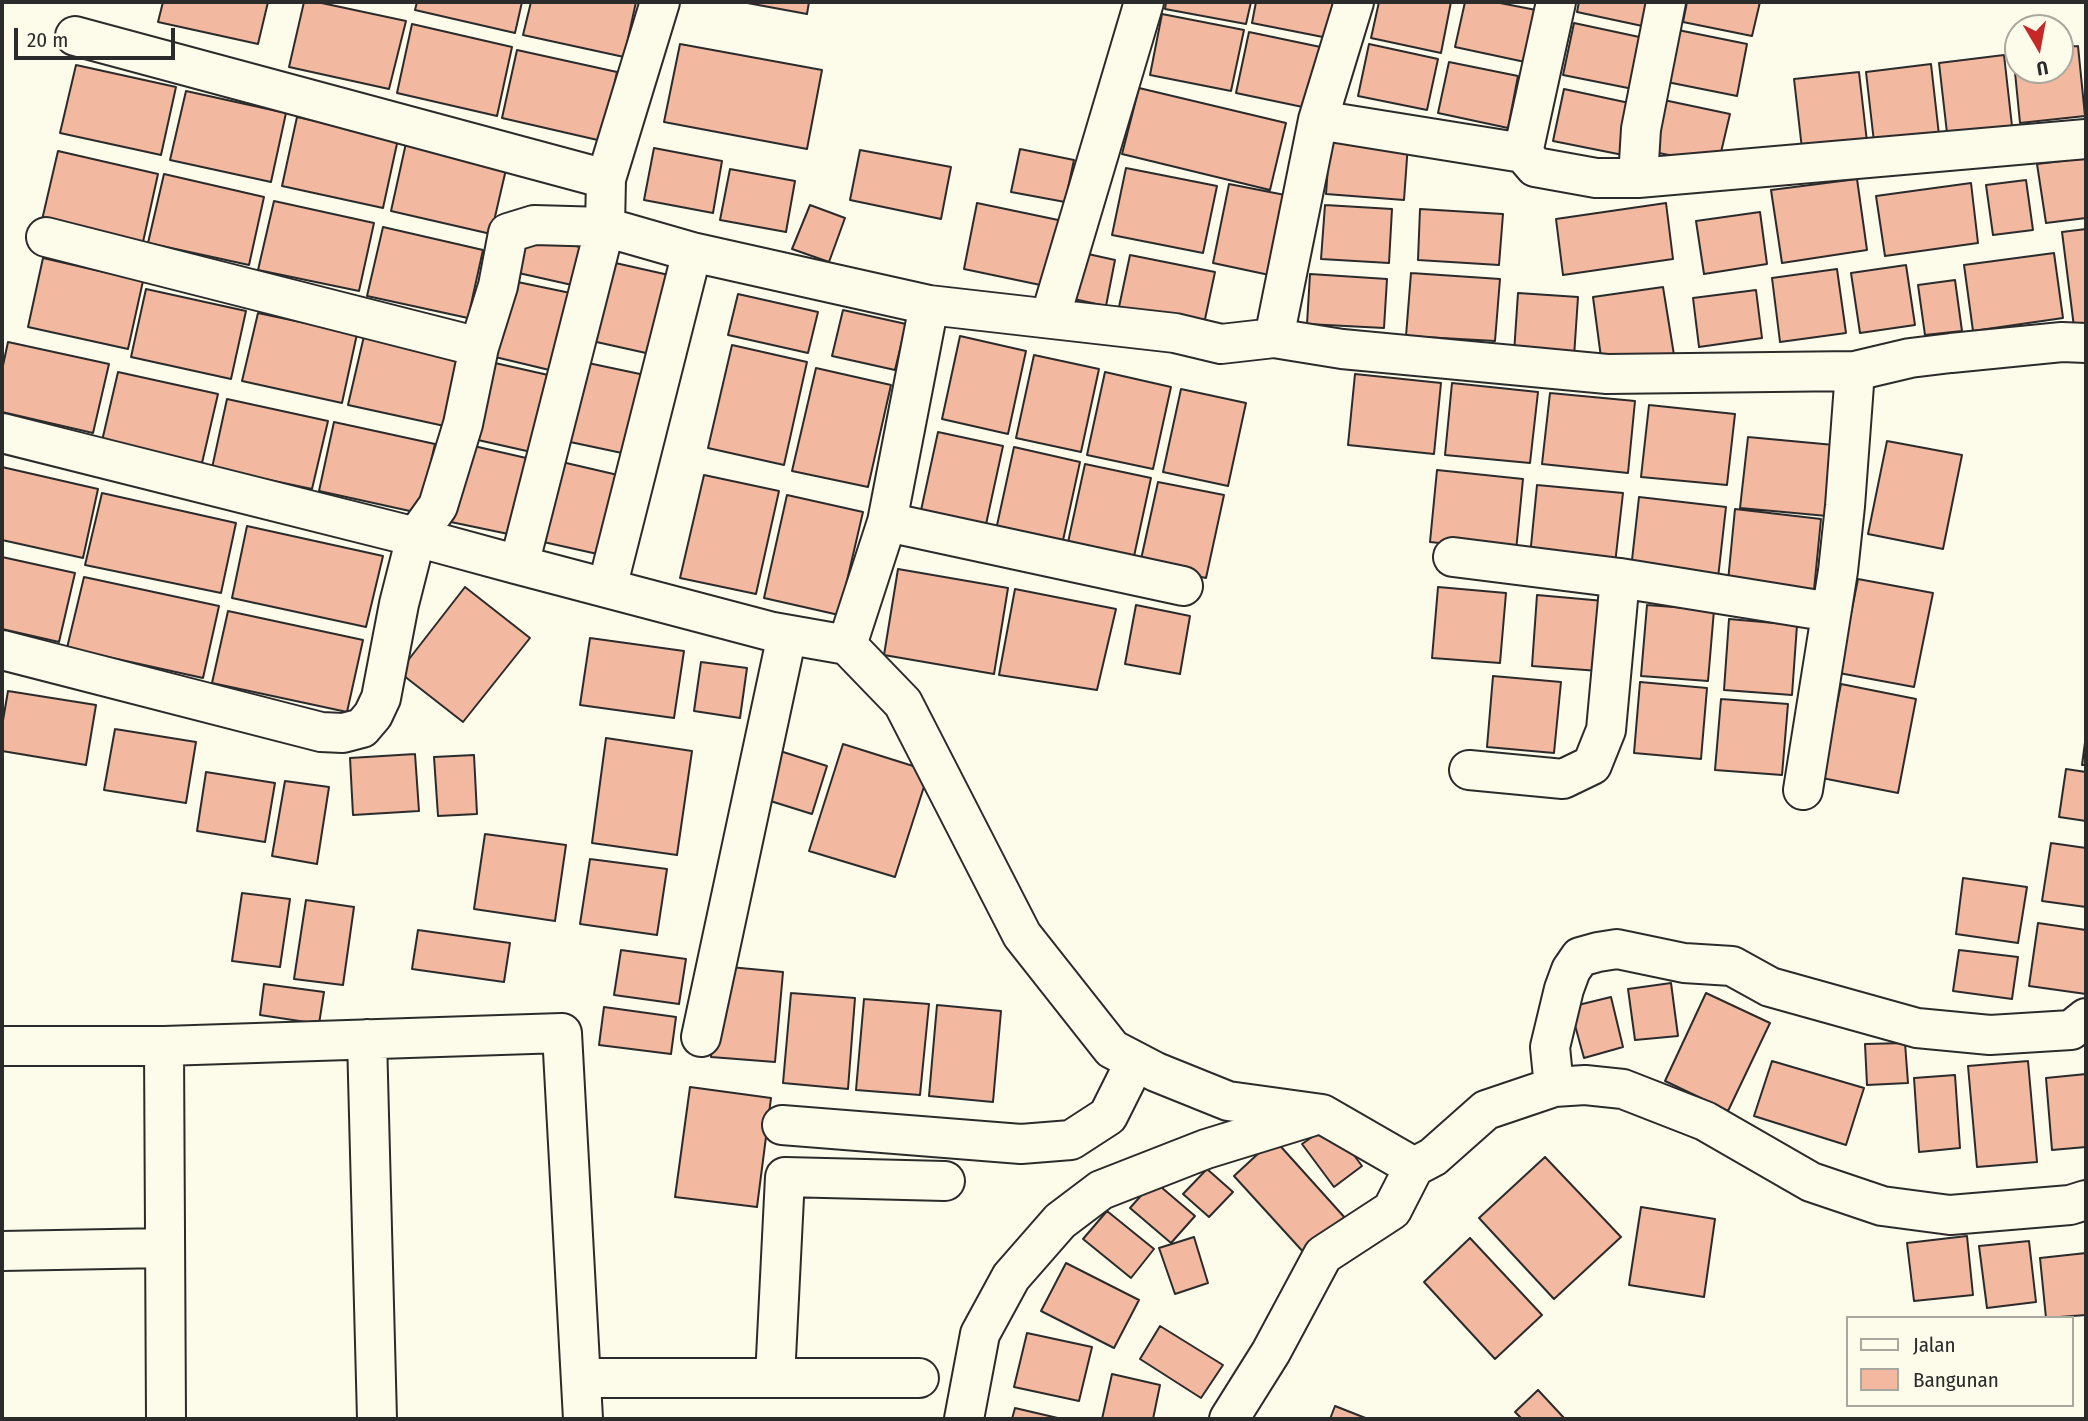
<!DOCTYPE html>
<html>
<head>
<meta charset="utf-8">
<style>
	body { margin:0 }
	#map { position:relative; width:2088px; height:1421px; overflow:hidden; background:#fdfbea; font-family:"Fira Sans Condensed",sans-serif }
	canvas { display:block }
	.frame { position:absolute; inset:0; border:4px solid #2b2b2b; pointer-events:none }
	.legend { position:absolute; left:1846px; top:1316px; width:228px; height:91px; box-sizing:border-box; background:#fdfbea; border:2px solid #a9a89e; margin:0; padding:9px 12px; list-style:none; font-size:21px; color:#2b2b2b }
	.legend li { display:flex; align-items:center; gap:14px; height:35px }
	.legend b { width:35px; border:2px solid #a9a89e }
	.north { position:absolute; left:2004px; top:14px; width:70px; height:70px; box-sizing:border-box; background:#fdfbea; border:2px solid #a9a89e; border-radius:50%; rotate:170deg; font-size:19px; font-weight:700; line-height:28px; text-align:center; color:#2b2b2b }
	.north::after { content:''; display:block; margin:auto; width:24px; height:32px; background:#c62828; clip-path:polygon(50% 0,100% 100%,50% 72%,0 100%) }
	.scale { position:absolute; left:14px; top:28px; width:161px; height:32px; box-sizing:border-box; border:4px solid #2b2b2b; border-top:0; padding-left:9px; font-size:21px; line-height:24px; white-space:nowrap; color:#2b2b2b; -webkit-text-stroke:5px #fdfbea; paint-order:stroke }
</style>
</head>
<body>
<div id="map">
<canvas width="2088" height="1421"></canvas>
<div class="frame"></div>
<ul class="legend">
<li><b style="height:9px;background:#fdfbea"></b>Jalan</li>
<li><b style="height:19px;background:#f2b8a0"></b>Bangunan</li>
</ul>
<div class="north">U</div>
<div class="scale">20 m</div>
</div>
<script>
const ctx = document.querySelector('canvas').getContext('2d');
ctx.lineJoin = 'round';
function fill(path, color) { ctx.fillStyle = color; ctx.fill(path, 'evenodd'); }
const poly = rows => new Path2D(rows.map(r => 'M' + r).join(''));
function stroke(path, color, width, dash) { ctx.strokeStyle = color; ctx.lineWidth = width; ctx.lineCap = dash ? 'butt' : 'round'; ctx.setLineDash(dash || []); ctx.stroke(path); }
const building = poly([
	[163,2,268,2,258,44,158,22,163,2],
	[304,2,317,2,406,21,389,89,289,67,304,2],
	[417,2,522,2,515,33,415,10,417,2],
	[531,2,636,2,624,57,523,35,531,2],
	[742,2,809,2,807,14,742,2],
	[1166,2,1251,2,1246,24,1165,9,1166,2],
	[1256,2,1341,2,1333,39,1252,23,1256,2],
	[1379,2,1451,2,1441,53,1371,38,1379,2],
	[1465,2,1495,2,1536,10,1525,62,1455,47,1465,2],
	[1579,2,1652,2,1647,27,1577,12,1579,2],
	[1687,2,1760,2,1752,36,1683,22,1687,2],
	[1162,14,1244,30,1231,91,1150,75,1162,14],
	[1574,23,1644,38,1633,89,1563,75,1574,23],
	[412,24,512,47,497,116,397,93,412,24],
	[1678,30,1747,44,1737,96,1667,82,1678,30],
	[1249,32,1330,49,1317,110,1236,93,1249,32],
	[680,44,822,70,807,149,664,122,680,44],
	[1369,44,1438,59,1427,110,1358,96,1369,44],
	[2078,46,2085,116,2020,123,2013,52,2018,52,2018,70,2060,70,2060,47,2078,46],
	[517,50,617,72,602,141,502,118,517,50],
	[2004,55,2012,126,1947,133,1939,63,2004,55],
	[1449,62,1518,76,1508,128,1438,113,1449,62],
	[1931,64,1939,135,1874,142,1866,72,1931,64],
	[76,65,176,87,161,155,60,133,76,65],
	[1859,72,1867,142,1802,149,1794,79,1859,72],
	[1139,88,1286,123,1270,190,1122,154,1139,88],
	[1564,89,1634,104,1623,155,1553,141,1564,89],
	[186,91,286,113,271,182,170,160,186,91],
	[1659,99,1730,114,1718,165,1649,151,1659,99],
	[297,117,398,139,383,208,282,186,297,117],
	[1330,139,1408,144,1404,200,1326,194,1330,139],
	[406,143,507,165,491,234,391,211,406,143],
	[654,148,722,161,713,213,644,200,654,148],
	[1020,149,1074,160,1065,202,1011,192,1020,149],
	[860,150,951,167,941,219,850,200,860,150],
	[58,151,158,174,143,242,42,220,58,151],
	[2086,158,2086,218,2046,223,2037,164,2086,158],
	[1126,168,1217,186,1203,253,1112,235,1126,168],
	[730,169,795,181,786,232,720,220,730,169],
	[164,174,264,197,249,265,148,243,164,174],
	[1857,179,1867,250,1782,263,1771,190,1857,179],
	[2026,180,2033,230,1993,235,1986,185,2026,180],
	[1971,183,1978,243,1885,256,1876,196,1971,183],
	[1229,184,1290,196,1274,276,1213,263,1229,184],
	[274,201,374,223,359,291,258,270,274,201],
	[977,203,1063,221,1050,287,964,269,977,203],
	[1666,203,1673,259,1563,275,1556,219,1666,203],
	[810,205,845,218,829,262,792,249,810,205],
	[1325,205,1392,209,1389,263,1321,259,1325,205],
	[1420,209,1503,214,1499,265,1418,260,1420,209],
	[1760,212,1767,264,1704,274,1696,221,1760,212],
	[383,227,483,250,468,318,367,296,383,227],
	[2086,229,2086,326,2074,327,2062,232,2086,229],
	[523,234,589,249,581,287,514,272,523,234],
	[1079,252,1115,260,1106,306,1069,298,1079,252],
	[2054,253,2063,318,1973,331,1964,265,2054,253],
	[1130,255,1215,272,1204,324,1119,307,1130,255],
	[43,258,143,281,128,349,28,327,43,258],
	[602,260,700,282,682,361,583,339,602,260],
	[1906,265,1915,325,1860,333,1851,273,1906,265],
	[1837,269,1846,333,1780,342,1772,278,1837,269],
	[1411,273,1500,279,1495,341,1406,336,1411,273],
	[1310,274,1387,279,1384,328,1307,324,1310,274],
	[508,280,580,295,562,373,491,356,508,280],
	[1955,280,1962,331,1925,335,1918,285,1955,280],
	[1663,287,1674,355,1602,365,1593,297,1663,287],
	[146,289,246,311,231,379,131,357,146,289],
	[1756,290,1762,338,1699,347,1693,298,1756,290],
	[1518,293,1578,297,1574,357,1514,353,1518,293],
	[738,294,818,312,808,353,728,335,738,294],
	[843,310,906,324,895,370,832,356,843,310],
	[258,313,357,334,342,403,242,381,258,313],
	[364,336,464,358,449,427,348,405,364,336],
	[960,336,1026,351,1008,434,942,419,960,336],
	[8,342,109,364,93,433,2,412,2,370,8,342],
	[732,345,807,362,784,465,708,448,732,345],
	[1034,355,1099,369,1081,452,1016,438,1034,355],
	[574,360,673,381,655,460,556,439,574,360],
	[486,361,557,377,540,454,469,438,486,361],
	[816,368,891,385,868,487,792,471,816,368],
	[118,372,218,394,202,463,102,441,118,372],
	[1105,372,1171,387,1153,469,1087,455,1105,372],
	[1355,374,1441,383,1434,454,1348,445,1355,374],
	[1452,383,1538,392,1530,463,1445,455,1452,383],
	[1181,389,1246,403,1228,486,1163,472,1181,389],
	[1550,393,1635,401,1628,473,1542,464,1550,393],
	[227,399,328,421,312,489,212,468,227,399],
	[1649,405,1735,414,1727,485,1641,477,1649,405],
	[334,422,435,444,419,513,319,491,334,422],
	[938,432,1003,446,985,529,920,515,938,432],
	[1748,437,1834,445,1827,516,1740,508,1748,437],
	[1887,441,1962,455,1943,549,1868,534,1887,441],
	[465,444,535,460,518,536,446,521,465,444],
	[1014,447,1080,462,1062,545,996,530,1014,447],
	[549,459,648,482,629,561,530,539,549,459],
	[1085,464,1151,478,1133,561,1067,547,1085,464],
	[2,467,98,489,83,558,2,540,2,467],
	[1437,470,1523,479,1516,551,1430,542,1437,470],
	[704,475,779,491,756,594,680,578,704,475],
	[1158,482,1224,495,1206,578,1140,564,1158,482],
	[1537,485,1623,493,1615,564,1530,556,1537,485],
	[102,493,236,523,221,593,85,565,102,493],
	[787,495,863,512,839,615,764,598,787,495],
	[1639,497,1726,507,1718,578,1631,569,1639,497],
	[1735,509,1821,519,1814,590,1728,581,1735,509],
	[247,526,383,556,366,627,232,598,247,526],
	[2,557,75,573,59,642,2,629,2,557],
	[898,569,1008,588,994,674,884,655,898,569],
	[84,577,219,606,203,678,67,648,84,577],
	[1858,579,1933,593,1914,687,1839,673,1858,579],
	[465,587,530,638,463,722,399,672,465,587],
	[1438,587,1506,593,1500,663,1432,658,1438,587],
	[1015,589,1116,609,1097,690,999,675,1015,589],
	[1537,595,1604,601,1599,671,1532,666,1537,595],
	[1136,605,1190,616,1180,674,1125,664,1136,605],
	[1647,605,1714,610,1708,681,1641,676,1647,605],
	[228,611,363,640,347,712,212,683,228,611],
	[1729,619,1797,625,1792,695,1724,690,1729,619],
	[590,638,684,651,674,718,580,705,590,638],
	[701,662,747,668,740,718,694,711,701,662],
	[1493,676,1561,682,1554,753,1487,747,1493,676],
	[1640,682,1707,688,1701,759,1634,753,1640,682],
	[1841,684,1916,699,1898,793,1822,778,1841,684],
	[8,691,96,705,86,765,2,751,2,726,8,691],
	[1721,699,1788,704,1782,775,1715,770,1721,699],
	[115,729,196,742,186,803,104,790,115,729],
	[2086,735,2086,765,2082,765,2086,735],
	[606,738,692,751,677,855,592,843,606,738],
	[843,744,929,771,895,877,809,851,843,744],
	[780,751,827,766,812,814,764,799,780,751],
	[415,754,419,811,353,815,350,758,415,754],
	[474,755,477,814,438,816,434,757,474,755],
	[2066,769,2086,772,2086,821,2059,817,2066,769],
	[206,772,275,783,265,842,197,831,206,772],
	[285,781,329,787,317,864,272,856,285,781],
	[485,834,566,845,555,921,474,909,485,834],
	[2051,843,2086,848,2086,907,2042,901,2051,843],
	[590,859,667,869,657,935,580,924,590,859],
	[1963,878,2027,887,2018,943,1956,934,1963,878],
	[242,893,290,899,280,967,232,961,242,893],
	[306,900,354,907,343,985,294,979,306,900],
	[2038,923,2086,930,2086,994,2029,986,2038,923],
	[418,930,510,943,504,982,412,969,418,930],
	[621,950,686,959,679,1004,614,995,621,950],
	[1959,950,2018,957,2012,999,1953,991,1959,950],
	[719,966,783,972,775,1062,711,1057,719,966],
	[1671,983,1678,1036,1635,1040,1628,989,1671,983],
	[264,984,324,992,319,1024,260,1015,264,984],
	[791,993,855,998,848,1089,783,1083,791,993],
	[1706,993,1770,1023,1728,1111,1665,1081,1706,993],
	[1611,997,1623,1047,1584,1058,1570,1007,1611,997],
	[864,999,929,1004,920,1095,856,1090,864,999],
	[937,1005,1001,1011,993,1102,929,1096,937,1005],
	[604,1007,676,1017,671,1054,599,1045,604,1007],
	[1905,1043,1908,1083,1867,1085,1865,1044,1905,1043],
	[1772,1061,1864,1088,1846,1145,1754,1116,1772,1061],
	[2028,1061,2037,1162,1977,1167,1968,1066,2028,1061],
	[2086,1074,2086,1147,2052,1150,2046,1078,2086,1074],
	[1955,1075,1960,1148,1919,1152,1914,1078,1955,1075],
	[690,1087,771,1098,757,1207,675,1197,690,1087],
	[1331,1124,1362,1166,1334,1187,1302,1144,1331,1124],
	[1274,1139,1346,1219,1306,1255,1234,1176,1274,1139],
	[1545,1157,1621,1237,1554,1299,1479,1218,1545,1157],
	[1207,1169,1233,1192,1209,1217,1183,1194,1207,1169],
	[1154,1181,1195,1216,1171,1243,1130,1208,1154,1181],
	[1641,1207,1715,1219,1704,1297,1629,1285,1641,1207],
	[1107,1211,1154,1249,1131,1278,1083,1239,1107,1211],
	[1967,1236,1973,1295,1914,1301,1907,1243,1967,1236],
	[1194,1237,1208,1283,1175,1294,1159,1248,1194,1237],
	[1470,1238,1542,1315,1495,1359,1424,1282,1470,1238],
	[2029,1241,2036,1302,1987,1308,1979,1246,2029,1241],
	[2086,1253,2086,1315,2046,1318,2040,1258,2086,1253],
	[1066,1263,1139,1300,1114,1348,1041,1311,1066,1263],
	[1160,1326,1223,1365,1201,1398,1140,1359,1160,1326],
	[1027,1333,1092,1347,1079,1401,1014,1387,1027,1333],
	[1112,1374,1160,1385,1153,1419,1102,1419,1112,1374],
	[1538,1390,1565,1419,1522,1419,1515,1412,1538,1390],
	[1335,1406,1368,1419,1330,1419,1335,1406],
	[1015,1408,1062,1419,1012,1419,1015,1408]
]);
fill(building, '#f2b8a0');
stroke(building, '#2b2b2b', 2);
const minor = poly([
	[660,2,606,179,605,227,519,565,773,632,847,645,903,703,1022,935,1112,1049,1156,1072,1228,1101,1322,1114,1414,1167,1433,1157,1486,1110,1554,1087,1585,1085,1623,1089,1705,1121,1811,1182,1882,1206,1950,1215,2070,1205,2086,1200],
	[75,36,606,179],
	[1318,120,1523,153,1535,167,1596,178,1638,178,1641,129,1666,2],
	[1523,153,1556,2],
	[1638,178,2086,139],
	[46,237,479,347],
	[1050,318,1144,2],
	[1274,338,1318,120,1354,2],
	[2,433,416,537,519,565],
	[887,522,1183,586],
	[1453,557,1620,578,1831,612],
	[607,588,692,252],
	[847,645,887,522,929,305,1175,333,1221,344,1274,338,1342,349,1607,374,1855,371,1910,358,1951,353,2062,342,2086,343],
	[2,650,321,732,343,733,362,728,373,715,381,698,399,604,416,537,438,506,463,424,479,347,498,286,508,233,534,225,605,227,692,252,929,305],
	[1469,770,1563,779,1592,765,1606,730,1620,578],
	[1803,790,1838,571,1845,506,1855,371],
	[701,1037,787,635],
	[367,1039,377,1419],
	[2,1046,164,1046,562,1033,583,1419],
	[164,1046,166,1419],
	[1554,1087,1550,1047,1564,989,1571,970,1580,957,1598,952,1617,949,1684,963,1732,966,1770,987,1917,1028,1990,1035,2071,1030,2086,1018],
	[782,1125,1021,1144,1071,1140,1108,1116,1135,1062],
	[2,1251,165,1248],
	[581,1378,919,1378],
	[775,1378,785,1177,945,1181],
	[964,1419,980,1334,1011,1277,1060,1221,1101,1190,1206,1149,1310,1117],
	[1229,1419,1271,1352,1323,1255,1392,1210,1414,1167]
]);
stroke(minor, '#2b2b2b', 42);
stroke(minor, '#fdfbea', 38);
</script>
</body>
</html>
